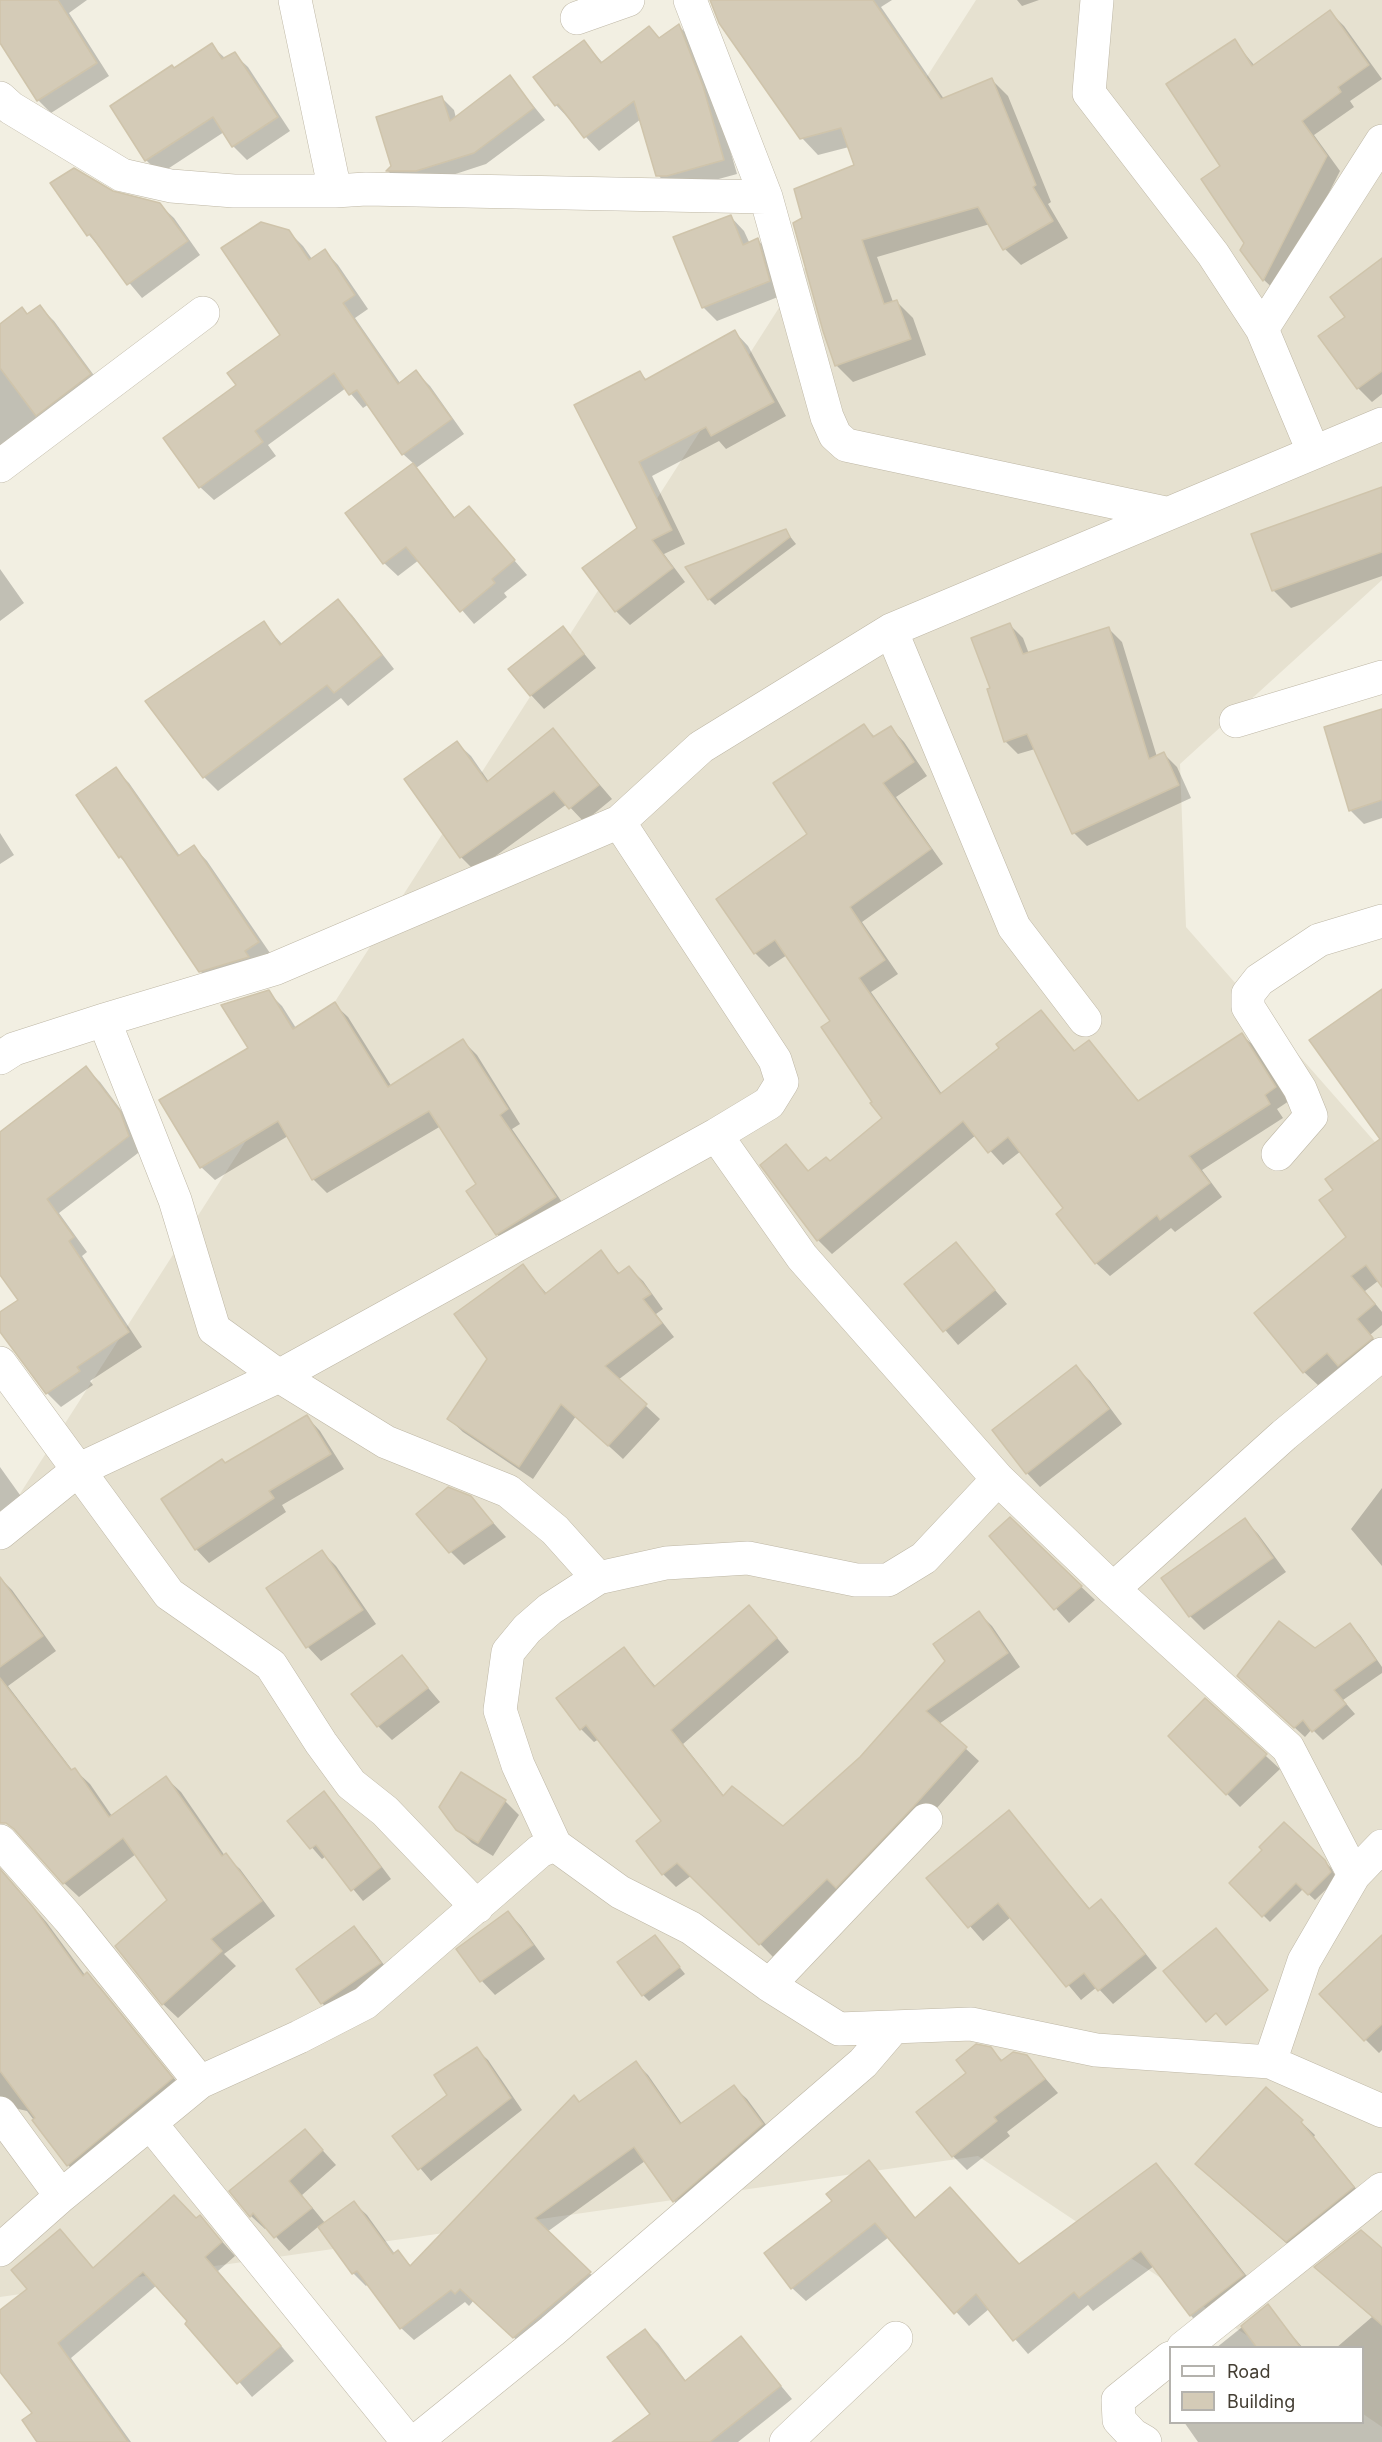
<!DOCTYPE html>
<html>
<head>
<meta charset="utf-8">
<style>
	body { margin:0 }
	#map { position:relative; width:1382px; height:2442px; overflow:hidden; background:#f2efe2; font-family:Inter,sans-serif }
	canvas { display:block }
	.legend { position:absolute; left:1169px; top:2346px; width:195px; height:78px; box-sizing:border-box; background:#fff; border:2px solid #b4b2ad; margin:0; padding:8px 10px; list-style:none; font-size:18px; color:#443e33 }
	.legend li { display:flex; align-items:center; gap:12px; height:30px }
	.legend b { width:30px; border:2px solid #b4b2ad }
</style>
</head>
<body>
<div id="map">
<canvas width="1382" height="2442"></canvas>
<ul class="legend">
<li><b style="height:8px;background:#fff"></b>Road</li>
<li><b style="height:16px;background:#d4cbb7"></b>Building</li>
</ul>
</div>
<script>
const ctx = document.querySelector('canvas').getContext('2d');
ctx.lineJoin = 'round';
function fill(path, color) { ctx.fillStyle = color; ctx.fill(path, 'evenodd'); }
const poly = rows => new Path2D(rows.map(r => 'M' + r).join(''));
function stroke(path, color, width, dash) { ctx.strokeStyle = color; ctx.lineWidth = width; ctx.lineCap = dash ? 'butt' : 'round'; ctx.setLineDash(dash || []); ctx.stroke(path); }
fill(poly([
	[976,0,1382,0,1382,580,1180,764,1186,927,1382,1150,1382,2427,1363,2414,1362,2348,1264,2347,978,2156,0,2297,0,1525]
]), '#e6e1d0');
fill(poly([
	[0,0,87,0,69,13,109,76,51,113,38,100,0,40],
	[711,0,892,0,881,7,944,99,992,80,1008,96,1051,202,1048,204,1068,238,1021,265,1005,249,990,224,877,257,893,302,896,301,913,318,926,355,853,382,836,365,804,219,856,166,849,147,818,155,802,138],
	[1017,0,1039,0,1022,6],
	[1330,12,1344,26,1382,79,1350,101,1354,107,1314,135,1340,171,1278,293,1264,280,1242,250,1245,242,1222,166,1234,41,1255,66],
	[679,26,692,39,716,101,737,174,682,189,671,189,658,175,641,119,599,151,556,105,584,42,603,63,649,28,660,39],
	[211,45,226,59,234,54,248,67,290,131,247,160,233,146,224,132,160,174,146,160,175,70],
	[510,77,545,120,486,164,428,183,399,182,388,171,442,98,454,110,456,118],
	[112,193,159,204,174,218,200,255,142,298,89,235],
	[731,217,744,231,750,244,758,240,771,254,783,295,717,321,703,307],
	[288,231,303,246,312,259,325,251,338,265,368,309,355,318,400,383,416,372,430,386,464,434,416,468,456,519,469,508,527,575,504,593,507,597,474,624,419,560,398,576,384,563,414,464,403,454,369,404,363,408,346,388,268,445,276,456,214,500,200,487,238,386,282,335],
	[1382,276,1382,394,1372,402,1358,388,1320,337,1347,317],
	[40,307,54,321,104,389,0,469,0,325,28,315],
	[735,332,748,346,786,416,726,449,719,441,652,476,685,544,664,554,685,582,630,625,616,611,639,528,576,406,640,373,647,380],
	[1382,489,1382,576,1291,608,1273,590],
	[785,530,796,544,715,605,709,599],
	[0,569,24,603,0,621],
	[338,601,352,615,394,669,348,706,341,698,218,791,204,777,147,702,263,623,282,644],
	[1010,625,1023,638,1029,654,1109,629,1122,642,1157,757,1164,754,1177,767,1191,798,1087,846,1074,833,1035,749,1018,754,1005,741,992,689],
	[563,628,596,668,544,709,531,695],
	[1382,711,1382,818,1364,824,1350,810],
	[863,725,876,738,891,728,904,742,927,776,896,797,943,864,862,922,898,974,871,992,942,1094,1001,1048,1041,1012,1076,1052,1089,1042,1139,1101,1242,1035,1256,1048,1289,1101,1277,1109,1283,1118,1202,1170,1222,1197,1175,1232,1171,1228,1110,1276,1096,1263,1065,1208,1021,1151,1003,1165,976,1135,832,1254,818,1240,762,1165,786,1146,809,1172,830,1163,884,1118,832,1021,787,955,769,967,755,953,718,899,809,835],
	[553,730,612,799,584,822,567,804,475,871,461,857,406,779,457,743,471,756,489,782],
	[115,769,129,783,180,856,194,847,207,861,272,956,214,985,200,971,130,867,120,857,78,795],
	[0,833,14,855,0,864],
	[268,992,282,1006,296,1028,334,1004,348,1017,392,1087,463,1041,477,1055,520,1124,512,1129,568,1211,510,1248,497,1234,478,1185,441,1126,327,1193,313,1179,288,1136,215,1180,201,1167,250,1049],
	[86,1068,100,1082,133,1126,142,1150,59,1213,87,1252,82,1256,142,1347,90,1381,93,1385,61,1407,47,1393,0,1328,0,1314,20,1300,0,1272,0,1134],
	[1382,1139,1382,1278,1365,1291,1382,1312,1382,1325,1370,1335,1382,1348,1319,1386,1304,1372,1348,1238,1335,1190],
	[956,1244,1007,1304,958,1345,906,1284],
	[600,1252,620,1274,629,1268,643,1281,663,1309,656,1314,674,1337,618,1380,660,1419,623,1459,576,1416,533,1479,463,1432,449,1419,489,1359,523,1266,547,1294],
	[1076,1367,1090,1381,1122,1424,1040,1487,1027,1473],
	[307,1417,320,1431,344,1469,282,1505,286,1512,209,1563,196,1549,226,1465],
	[0,1467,30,1509,0,1530],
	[1382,1488,1382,1566,1351,1529],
	[470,1497,506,1537,464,1565,450,1551],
	[1010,1519,1095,1600,1069,1623,991,1536],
	[1245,1520,1258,1534,1286,1572,1204,1630,1190,1616,1163,1578],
	[322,1552,336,1566,376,1624,321,1661,308,1647,268,1589],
	[0,1578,12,1590,56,1651,8,1686,73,1771,75,1770,90,1784,112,1816,166,1778,181,1792,225,1856,240,1869,275,1916,224,1954,236,1966,178,2018,163,2004,117,1947,169,1900,136,1854,79,1897,64,1883,0,1784],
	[979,1613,992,1626,1020,1667,939,1724,979,1761,927,1819,773,1957,692,1875,676,1887,663,1874,663,1822,599,1739,594,1742,581,1729,624,1649,656,1687,762,1620,789,1652,683,1744,725,1797,783,1828,861,1758,947,1661],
	[1350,1625,1360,1635,1382,1667,1382,1673,1343,1700,1355,1714,1323,1740,1312,1729,1305,1737,1249,1686,1315,1650],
	[402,1657,440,1702,392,1740,378,1726],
	[1205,1700,1280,1769,1240,1807,1170,1736],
	[324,1793,334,1803,391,1879,363,1901,326,1856,322,1859,289,1821],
	[505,1801,519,1815,493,1856,472,1843,457,1829],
	[1009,1812,1091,1910,1101,1901,1115,1915,1157,1968,1113,2004,1097,1987,1081,2000,1011,1917,983,1941,928,1878],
	[1303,1839,1331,1868,1337,1879,1315,1900,1303,1889,1270,1922,1231,1883],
	[0,1868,47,1923,85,1975,87,1974,101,1988,186,2093,82,2179,68,2165,27,2111,14,2108,0,2116],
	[508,1912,521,1926,545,1959,495,1995,482,1981,458,1949],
	[354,1928,367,1942,393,1977,336,2017,322,2003,298,1969],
	[1216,1930,1255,1974,1209,2020,1195,2007],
	[655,1936,685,1974,649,2001,643,1995],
	[1382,1937,1382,2050,1379,2053,1365,2039],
	[476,2049,488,2060,522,2110,431,2181,394,2137,449,2095],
	[990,2049,1003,2061,1026,2056,1058,2093,1007,2132,1010,2136,967,2170,953,2156,968,2073],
	[636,2063,648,2075,682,2124,734,2087,747,2099,775,2137,687,2214,674,2201,645,2161,547,2232,603,2286,527,2350,474,2300,469,2306,465,2302,414,2340,401,2328,368,2284,366,2286,353,2273,319,2226,289,2251,267,2227,265,2229,251,2216,305,2131,336,2165,302,2195,325,2223,354,2203,367,2215,395,2254,398,2252,412,2267,580,2103],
	[1266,2089,1315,2135,1314,2137,1367,2202,1300,2255,1211,2178],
	[869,2162,916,2219,1020,2265,1155,2165,1169,2178,1257,2289,1206,2330,1192,2317,1154,2266,1093,2311,1088,2305,1028,2354,989,2309,969,2326,889,2237,806,2301,792,2288,834,2201],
	[200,2217,235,2256,218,2271,294,2361,252,2397,157,2285,71,2358,131,2442,39,2442,34,2413,0,2370,0,2312,29,2289,60,2231,94,2269],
	[1382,2250,1382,2442,1198,2442,1184,2422,1362,2422,1362,2348,1336,2348,1372,2317,1330,2280],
	[1267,2307,1303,2348,1216,2348],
	[645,2331,658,2343,686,2381,741,2338,792,2399,738,2442,614,2442,652,2414]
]), '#0003');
const building = poly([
	[0,0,58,0,97,63,37,101,0,43,0,0],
	[710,0,873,0,941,99,992,78,1036,185,1033,187,1053,221,1003,250,978,207,862,240,884,304,897,300,911,339,835,366,823,331,793,223,802,218,794,189,854,165,841,128,800,139,719,23,710,0],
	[1330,10,1369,65,1338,87,1341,92,1302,121,1327,156,1263,281,1240,250,1244,243,1201,179,1220,166,1166,84,1235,39,1252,66,1330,10],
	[679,24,703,86,724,160,667,176,656,176,634,101,584,138,558,104,555,106,533,77,584,40,601,63,649,26,659,38,679,24],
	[212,43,222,59,235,52,278,117,232,147,213,117,145,161,110,106,172,65,174,68,212,43],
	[510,75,534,108,474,153,416,171,386,171,391,166,376,117,442,96,450,121,510,75],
	[74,168,113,191,160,203,188,241,127,285,90,234,87,236,50,183,74,168],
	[731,215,743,245,758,238,770,281,702,308,673,237,731,215],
	[261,222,289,230,309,260,325,249,355,295,343,303,398,384,416,370,452,419,402,455,357,390,349,395,334,373,255,431,263,442,199,488,163,438,236,385,227,373,280,335,221,248,261,222],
	[1382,258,1382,371,1357,389,1318,336,1345,317,1330,297,1382,258],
	[40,305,91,374,36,416,0,368,0,324,22,307,27,314,40,305],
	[735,330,774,402,711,436,706,427,639,462,672,530,652,540,673,568,615,612,582,568,637,528,574,405,640,371,645,380,735,330],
	[413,463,454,518,469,506,515,560,492,579,495,583,460,612,406,547,383,564,345,513,413,463],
	[1382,487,1382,552,1272,591,1251,534,1382,487],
	[786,529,790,537,708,600,685,567,786,529],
	[338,599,382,655,334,693,327,685,203,778,145,701,264,621,280,645,338,599],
	[1010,623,1023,654,1109,627,1149,759,1164,752,1179,785,1072,834,1027,734,1004,742,987,689,990,688,971,638,1010,623],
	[563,626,584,654,530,696,508,669,563,626],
	[1382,709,1382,800,1349,811,1324,727,1382,709],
	[864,724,873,737,891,726,914,762,883,783,931,849,850,907,885,960,859,978,940,1094,999,1048,996,1044,1041,1010,1074,1051,1089,1040,1138,1101,1242,1033,1276,1087,1265,1095,1270,1104,1189,1156,1210,1183,1160,1220,1157,1215,1095,1264,1056,1214,1063,1208,1008,1137,988,1153,963,1121,817,1241,760,1165,786,1144,808,1171,826,1157,830,1161,882,1118,870,1103,872,1102,821,1027,830,1021,775,940,754,954,716,899,807,834,773,783,864,724],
	[553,728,599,785,569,809,554,791,460,858,404,779,457,741,487,782,553,728],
	[116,767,178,856,194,845,259,942,245,951,249,957,199,972,121,856,119,858,76,795,116,767],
	[1382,989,1382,1287,1366,1265,1351,1276,1375,1304,1357,1319,1373,1338,1338,1366,1327,1353,1303,1373,1254,1313,1346,1237,1319,1200,1333,1190,1325,1179,1380,1139,1309,1040,1382,989],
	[269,990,293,1029,335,1002,388,1087,463,1039,508,1109,500,1115,556,1197,496,1235,466,1191,476,1184,429,1111,312,1180,278,1121,200,1168,159,1100,248,1048,221,1005,269,990],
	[86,1066,120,1111,129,1136,47,1199,74,1237,69,1241,129,1332,77,1367,80,1371,46,1394,0,1332,0,1312,18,1300,0,1275,0,1132,86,1066],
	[956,1242,995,1290,943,1332,904,1284,956,1242],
	[601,1250,618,1274,629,1266,651,1294,643,1299,662,1323,605,1366,647,1404,608,1446,561,1404,519,1467,447,1419,487,1359,454,1314,523,1264,545,1294,601,1250],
	[1076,1365,1109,1409,1026,1474,992,1430,1076,1365],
	[307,1415,331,1454,269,1491,274,1498,195,1550,161,1499,222,1459,225,1463,307,1415],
	[448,1487,471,1496,493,1523,449,1553,416,1514,448,1487],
	[1010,1517,1082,1586,1054,1610,989,1536,1010,1517],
	[1245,1518,1273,1558,1189,1617,1161,1578,1245,1518],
	[322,1550,363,1610,306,1648,266,1588,322,1550],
	[0,1577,43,1636,0,1667,0,1577],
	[749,1605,777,1638,671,1730,723,1796,732,1786,783,1826,860,1757,945,1661,933,1644,979,1611,1008,1653,926,1711,967,1747,914,1806,836,1888,827,1879,759,1945,677,1863,662,1875,636,1841,661,1821,586,1725,580,1730,556,1698,624,1647,654,1687,749,1605],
	[1279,1621,1315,1648,1350,1623,1376,1660,1334,1690,1346,1704,1312,1732,1303,1720,1294,1728,1237,1676,1279,1621],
	[402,1655,428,1688,377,1727,351,1694,402,1655],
	[0,1678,71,1770,75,1768,109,1817,166,1776,222,1856,226,1853,262,1901,211,1939,222,1951,162,2005,115,1946,167,1900,123,1838,63,1884,14,1829,6,1823,0,1823,0,1678],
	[1205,1698,1267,1754,1226,1795,1168,1736,1205,1698],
	[461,1772,506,1800,478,1843,456,1830,439,1807,461,1772],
	[324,1791,381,1867,351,1891,316,1845,310,1849,287,1821,324,1791],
	[1009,1810,1089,1909,1101,1899,1145,1954,1098,1991,1084,1973,1066,1987,998,1903,968,1928,926,1878,1009,1810],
	[1284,1822,1325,1860,1331,1872,1308,1895,1296,1883,1262,1917,1229,1883,1262,1850,1259,1847,1284,1822],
	[0,1869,33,1907,83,1976,87,1972,173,2078,67,2166,32,2120,35,2118,0,2071,0,1869],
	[508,1911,533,1945,480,1982,456,1949,508,1911],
	[354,1926,381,1963,321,2004,296,1969,354,1926],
	[1216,1928,1268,1990,1226,2025,1216,2013,1206,2022,1163,1971,1216,1928],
	[655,1935,680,1967,642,1996,617,1962,655,1935],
	[1382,1935,1382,2024,1364,2041,1319,1994,1382,1935],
	[976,2044,991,2047,1001,2061,1013,2052,1027,2055,1045,2079,994,2117,997,2121,952,2157,916,2112,966,2073,956,2060,976,2044],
	[477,2047,511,2098,418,2170,392,2136,447,2095,434,2075,477,2047],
	[636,2061,680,2124,734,2085,763,2124,673,2202,634,2147,535,2218,591,2272,513,2338,460,2289,455,2294,451,2290,400,2329,357,2271,352,2274,318,2227,354,2201,393,2254,398,2250,410,2266,574,2095,579,2102,636,2061],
	[1266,2087,1303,2120,1301,2122,1354,2187,1286,2242,1195,2164,1266,2087],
	[305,2129,323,2150,289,2181,312,2208,274,2238,253,2213,250,2217,229,2191,305,2129],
	[869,2160,915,2218,950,2187,1019,2264,1156,2163,1244,2275,1190,2316,1141,2251,1079,2298,1074,2292,1013,2341,976,2294,954,2314,875,2223,791,2289,764,2253,832,2201,826,2194,869,2160],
	[174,2195,196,2218,200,2215,222,2242,205,2257,281,2346,237,2384,185,2324,187,2321,143,2272,58,2343,128,2442,37,2442,22,2420,32,2413,0,2372,0,2310,27,2289,11,2270,60,2229,93,2268,174,2195],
	[1361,2230,1382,2248,1382,2325,1314,2267,1361,2230],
	[1268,2304,1301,2348,1257,2348,1241,2326,1268,2304],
	[645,2329,685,2381,741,2336,781,2386,710,2442,612,2442,650,2414,607,2357,645,2329]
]);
fill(building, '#d4cbb7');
stroke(building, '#cfc4ab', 1.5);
const minor = poly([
	[295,0,335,191],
	[690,0,766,197,827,417,835,435,846,445,1165,513],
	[1097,0,1089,93,1213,254,1262,329,1313,451],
	[577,18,628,0],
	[0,98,11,108,122,175,171,186,234,191,335,191,366,189,766,197],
	[1262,329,1382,141],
	[0,466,203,313],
	[891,630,1014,927,1085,1020],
	[1236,721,1382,677],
	[619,822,775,1060,782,1082,769,1103,716,1135,802,1257,998,1479],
	[104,1020,175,1200,214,1329,279,1376,386,1442,508,1491,555,1530,598,1578],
	[0,1058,14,1049,104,1020,274,969,619,822,701,747,891,630,1382,424],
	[1278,1154,1311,1116,1300,1089,1248,1007,1248,994,1259,980,1319,940,1382,921],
	[0,1363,169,1594,271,1665,321,1743,351,1784,385,1811,477,1907],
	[0,1533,78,1470,279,1376,716,1135],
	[1113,1589,1284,1435,1382,1354],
	[0,1841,69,1919,200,2082],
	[1354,1875,1382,1846],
	[769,1985,926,1820],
	[1270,2062,1304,1961,1354,1875,1288,1748,1113,1589,998,1479,924,1558,888,1580,856,1580,748,1558,666,1563,598,1578,550,1609,527,1629,508,1652,500,1710,518,1765,555,1845,620,1892,691,1928,769,1985,839,2029,971,2024,1096,2050,1270,2062,1382,2111],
	[0,2113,61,2196],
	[150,2123,408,2442],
	[0,2250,61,2196,200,2082,299,2037,365,2003,540,1851,555,1845],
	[1183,2348,1382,2189],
	[415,2442,552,2331,863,2063,893,2028],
	[786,2442,896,2338],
	[1145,2442,1133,2435,1119,2420,1118,2400,1170,2358]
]);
stroke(minor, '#beb7a5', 34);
stroke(minor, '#fff', 33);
</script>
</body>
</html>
